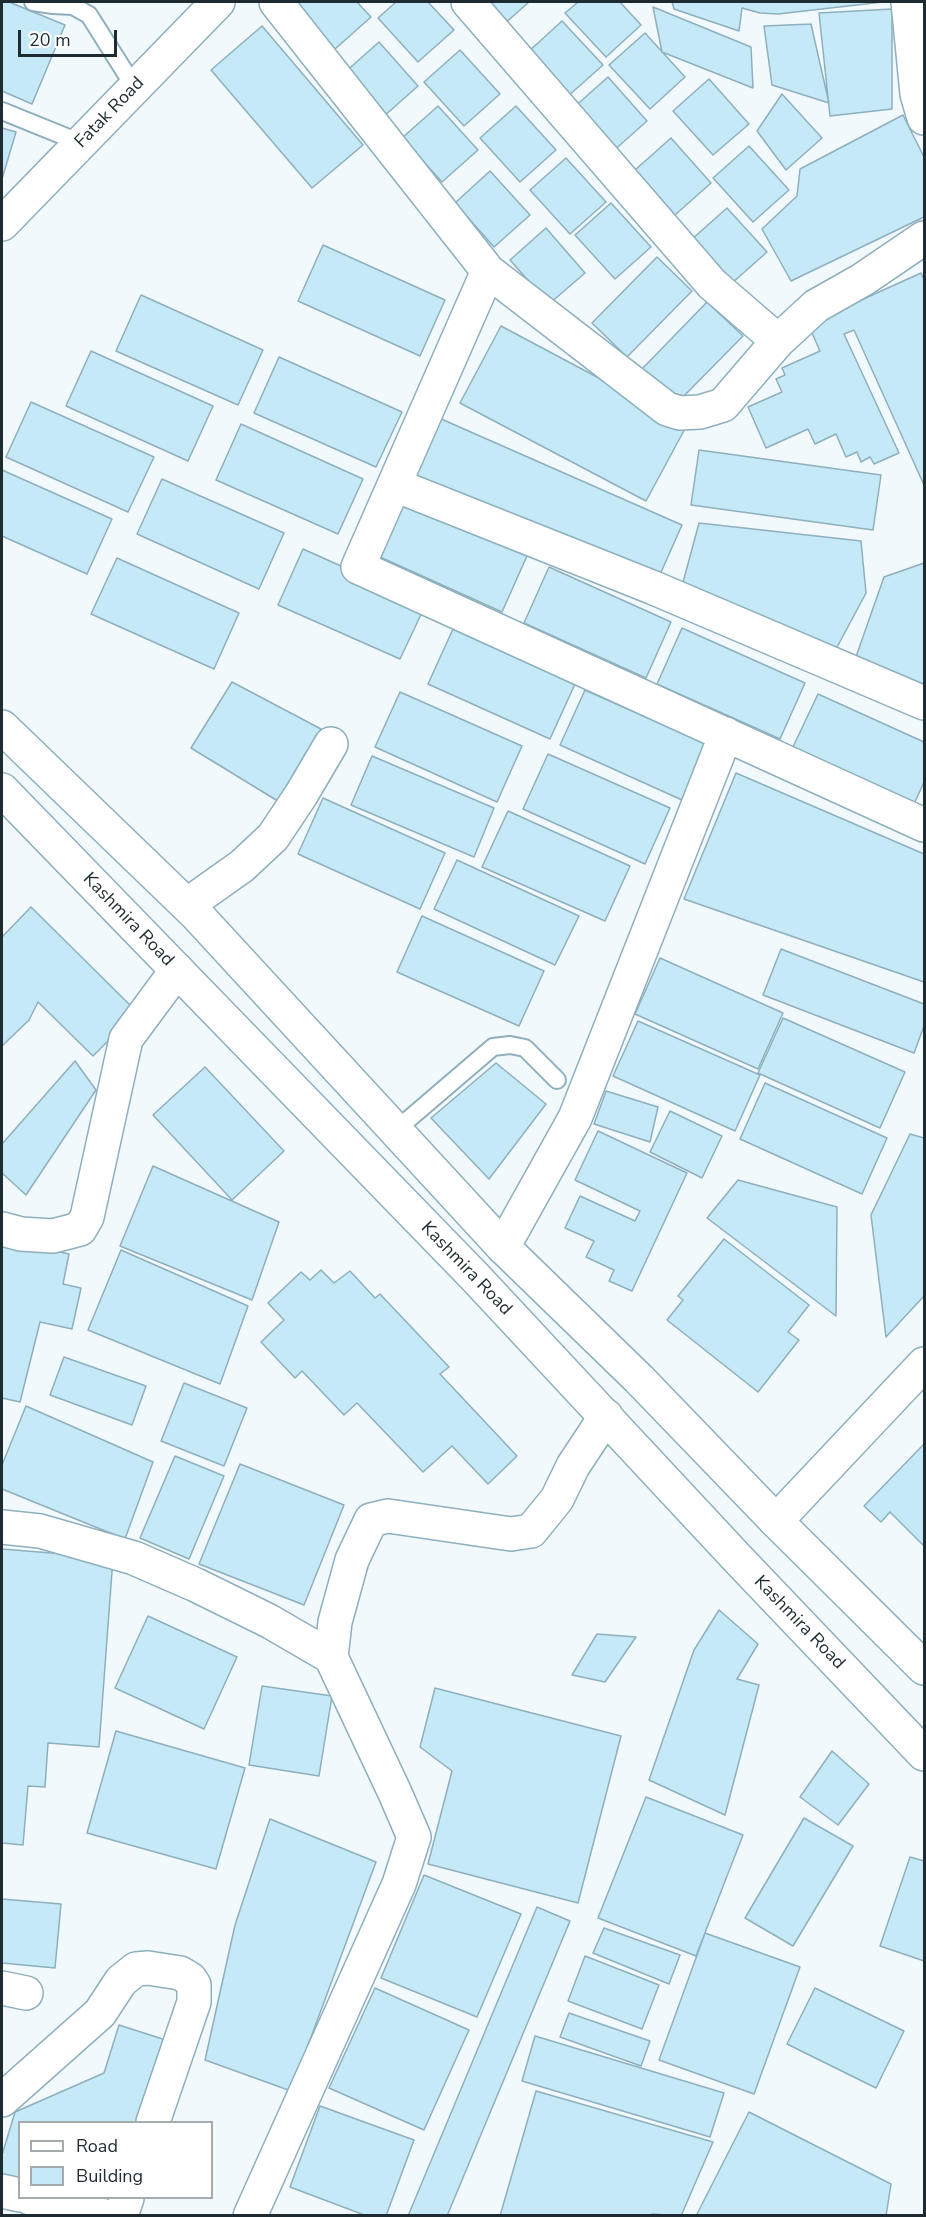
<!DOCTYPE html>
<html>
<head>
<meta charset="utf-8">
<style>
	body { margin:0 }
	#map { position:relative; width:926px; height:2217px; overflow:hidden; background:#f2f9fc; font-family:"Nunito Sans",sans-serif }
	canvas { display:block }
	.frame { position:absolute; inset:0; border:3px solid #1e2c31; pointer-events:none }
	.legend { position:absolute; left:18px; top:2121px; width:195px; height:78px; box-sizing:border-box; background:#fff; border:2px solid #a5abad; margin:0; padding:8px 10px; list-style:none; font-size:18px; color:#1e2c31 }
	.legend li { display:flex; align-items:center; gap:12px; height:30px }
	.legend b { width:30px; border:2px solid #a5abad }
	.scale { position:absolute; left:18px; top:30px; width:99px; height:27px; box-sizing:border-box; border:3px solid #1e2c31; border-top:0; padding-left:8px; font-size:18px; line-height:21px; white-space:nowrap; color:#1e2c31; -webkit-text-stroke:4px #fff; paint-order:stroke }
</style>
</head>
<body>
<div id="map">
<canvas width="926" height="2217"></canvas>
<div class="frame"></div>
<ul class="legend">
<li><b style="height:8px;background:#fff"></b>Road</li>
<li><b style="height:16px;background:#c5e9f7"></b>Building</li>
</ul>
<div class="scale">20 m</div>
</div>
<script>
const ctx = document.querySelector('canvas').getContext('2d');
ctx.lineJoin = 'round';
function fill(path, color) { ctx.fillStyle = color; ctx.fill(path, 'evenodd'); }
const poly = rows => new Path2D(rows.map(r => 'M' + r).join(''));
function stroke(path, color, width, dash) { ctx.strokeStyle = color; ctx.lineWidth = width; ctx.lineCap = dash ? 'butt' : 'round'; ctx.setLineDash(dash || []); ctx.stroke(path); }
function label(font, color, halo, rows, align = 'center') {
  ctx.font = font + ' "Nunito Sans",sans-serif'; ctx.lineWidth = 4.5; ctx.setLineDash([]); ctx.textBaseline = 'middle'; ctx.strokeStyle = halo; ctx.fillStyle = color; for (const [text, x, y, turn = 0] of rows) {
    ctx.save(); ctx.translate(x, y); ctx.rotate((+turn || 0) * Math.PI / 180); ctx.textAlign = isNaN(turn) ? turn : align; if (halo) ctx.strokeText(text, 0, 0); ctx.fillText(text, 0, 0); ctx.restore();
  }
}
const building = poly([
	[2,2,9,2,65,25,32,104,2,91,2,2],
	[298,2,357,2,371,17,335,49,295,4,298,2],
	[396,2,428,2,454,30,418,62,378,18,396,2],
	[482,2,529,2,503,25,482,2],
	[578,2,620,2,641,25,606,57,565,13,578,2],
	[672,2,883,2,778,14,760,13,742,8,739,31,674,9,672,2],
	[653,7,751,47,753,88,662,52,653,7],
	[892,9,892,109,830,116,819,13,892,9],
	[562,21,603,65,567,97,527,53,562,21],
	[811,24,829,103,772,85,764,26,811,24],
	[262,26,363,145,312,188,211,70,262,26],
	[645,33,685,77,650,109,609,65,645,33],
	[379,42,418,86,382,118,343,74,379,42],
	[460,50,500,94,464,126,424,82,460,50],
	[608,77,647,121,611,153,572,109,608,77],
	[709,79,749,124,713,155,673,111,709,79],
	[782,94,822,138,786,170,757,131,782,94],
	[438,106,478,150,442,182,402,138,438,106],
	[516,106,556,150,520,182,480,138,516,106],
	[903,115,924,157,924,217,791,281,762,229,797,196,800,169,903,115],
	[2,128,16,132,2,179,2,128],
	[671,138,711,183,675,215,635,170,671,138],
	[749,146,789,190,753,222,713,178,749,146],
	[566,158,606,202,570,234,530,190,566,158],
	[490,171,530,215,494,247,455,203,490,171],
	[611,203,651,247,615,279,575,235,611,203],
	[727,208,767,252,731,284,691,240,727,208],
	[546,228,585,273,549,304,510,260,546,228],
	[323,245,445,300,420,356,298,301,323,245],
	[657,257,692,291,627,357,592,323,657,257],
	[921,273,924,280,924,485,854,330,844,334,899,453,874,464,870,457,861,462,857,452,846,457,836,434,815,444,808,429,766,448,748,407,782,392,776,379,785,375,782,368,820,351,808,324,921,273],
	[141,295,263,350,238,405,116,351,141,295],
	[707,302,743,336,677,403,642,369,707,302],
	[501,326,687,425,646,501,460,403,501,326],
	[91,351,213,406,188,461,66,406,91,351],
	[279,357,402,412,376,467,254,413,279,357],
	[31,402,154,457,128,512,6,457,31,402],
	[439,418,682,525,654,588,411,481,439,418],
	[241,424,363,479,338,534,216,480,241,424],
	[699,450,881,475,873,530,691,505,699,450],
	[2,470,112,519,87,574,2,536,2,470],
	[162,479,284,533,259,589,137,534,162,479],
	[405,501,527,556,502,612,380,557,405,501],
	[699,523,861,541,866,593,835,651,682,586,699,523],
	[303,549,426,604,400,659,278,605,303,549],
	[117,558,239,613,214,669,91,614,117,558],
	[924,563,924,697,851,671,884,577,924,563],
	[549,567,671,622,646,678,524,623,549,567],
	[682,628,805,683,780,739,657,684,682,628],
	[453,629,575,684,550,739,428,684,453,629],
	[232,682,321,729,281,803,191,748,232,682],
	[585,690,707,744,682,800,560,745,585,690],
	[400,692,522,746,497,802,375,747,400,692],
	[818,694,924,742,924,782,914,804,792,749,818,694],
	[548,754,670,808,645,864,523,809,548,754],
	[372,756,494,808,474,857,351,805,372,756],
	[736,773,924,854,924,982,684,899,736,773],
	[323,798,445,853,420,909,298,854,323,798],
	[508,811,630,866,605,921,482,867,508,811],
	[457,860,579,916,555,965,434,909,457,860],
	[31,907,137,1012,93,1056,38,1002,29,1020,2,1046,2,937,31,907],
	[422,916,544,971,519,1026,397,972,422,916],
	[781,949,924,1004,924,1026,914,1053,763,995,781,949],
	[660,958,783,1013,758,1069,635,1014,660,958],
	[783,1018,905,1072,880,1128,758,1073,783,1018],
	[638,1021,760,1075,735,1131,613,1076,638,1021],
	[75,1061,96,1090,26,1195,2,1173,2,1144,75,1061],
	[496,1063,546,1104,489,1179,431,1118,496,1063],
	[205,1067,284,1151,232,1200,153,1115,205,1067],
	[765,1083,887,1138,862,1194,740,1139,765,1083],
	[606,1091,658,1107,650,1142,594,1124,606,1091],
	[670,1111,722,1136,702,1178,650,1152,670,1111],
	[598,1131,687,1173,632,1291,609,1281,614,1270,586,1257,594,1241,565,1228,580,1196,635,1221,640,1211,575,1180,598,1131],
	[910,1134,924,1138,924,1296,886,1337,871,1215,910,1134],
	[153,1166,279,1222,252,1300,120,1246,153,1166],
	[738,1180,837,1207,836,1316,707,1218,738,1180],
	[2,1238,69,1254,63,1284,81,1288,72,1329,40,1322,20,1402,2,1398,2,1238],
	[724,1239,809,1305,788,1332,799,1340,758,1392,667,1320,683,1300,678,1296,724,1239],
	[121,1250,248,1306,220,1384,88,1330,121,1250],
	[321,1270,334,1283,350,1271,375,1298,380,1294,449,1367,440,1374,517,1456,488,1484,452,1446,423,1472,357,1403,344,1415,302,1371,295,1378,261,1342,284,1320,268,1303,301,1272,310,1280,321,1270],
	[64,1357,146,1386,132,1425,50,1395,64,1357],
	[184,1383,247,1408,224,1466,161,1441,184,1383],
	[26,1406,153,1462,125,1539,2,1489,2,1465,26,1406],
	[924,1444,924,1546,890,1512,881,1522,864,1506,924,1444],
	[175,1456,224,1476,189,1559,140,1538,175,1456],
	[240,1464,344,1505,304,1605,199,1564,240,1464],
	[2,1549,113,1558,99,1747,48,1743,45,1787,28,1786,23,1845,2,1843,2,1549],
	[719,1610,758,1644,737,1679,759,1685,725,1815,649,1780,694,1650,719,1610],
	[148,1616,237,1657,204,1729,115,1688,148,1616],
	[597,1634,636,1637,605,1682,572,1675,597,1634],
	[262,1686,332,1696,319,1776,249,1765,262,1686],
	[435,1688,621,1736,578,1903,428,1864,452,1771,420,1747,435,1688],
	[116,1731,245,1768,216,1869,87,1833,116,1731],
	[832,1751,869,1784,838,1825,800,1797,832,1751],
	[646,1797,743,1835,696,1956,598,1918,646,1797],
	[804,1818,853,1846,793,1946,745,1918,804,1818],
	[270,1819,376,1862,291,2091,205,2060,235,1925,270,1819],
	[910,1857,924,1861,924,1961,880,1946,910,1857],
	[424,1875,521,1914,477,2017,381,1978,424,1875],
	[2,1899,61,1904,55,1968,2,1963,2,1899],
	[537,1907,570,1921,447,2216,408,2216,537,1907],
	[604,1928,680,1955,669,1984,593,1953,604,1928],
	[705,1933,800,1967,754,2094,659,2060,705,1933],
	[585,1956,659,1985,642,2029,568,2001,585,1956],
	[375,1988,469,2030,424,2130,329,2088,375,1988],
	[815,1988,904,2031,876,2088,787,2044,815,1988],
	[569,2013,650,2041,641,2066,560,2037,569,2013],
	[119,2025,172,2042,146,2122,20,2122,20,2186,2,2181,2,2155,15,2112,104,2073,119,2025],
	[535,2036,724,2093,710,2137,522,2081,535,2036],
	[536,2091,713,2142,681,2216,652,2214,652,2216,500,2216,536,2091],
	[320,2106,414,2140,386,2216,367,2216,290,2187,320,2106],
	[749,2112,891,2184,886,2216,696,2216,749,2112]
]);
fill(building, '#c5e9f7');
stroke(building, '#8eafbd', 1.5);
const service = poly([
	[33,2,53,5,73,6,89,15,135,88],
	[2,111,81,143],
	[396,1130,493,1047,510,1045,525,1048,557,1080]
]);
const minor = poly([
	[276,2,488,271,358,567,924,825],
	[468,2,712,284,778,341],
	[908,2,917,94,924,118],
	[488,271,667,409,680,413,700,412,723,405,778,341,816,306,862,280,924,238],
	[395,485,654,588,924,703],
	[187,905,242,866,273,837,301,795,331,744],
	[2,1229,21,1234,53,1236,80,1229,87,1217,126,1039,177,970],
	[503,1247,575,1118,726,734],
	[776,1521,924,1364],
	[2,1527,40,1531,134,1558,196,1585,269,1621,331,1657],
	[2,1988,26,1993],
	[2,2100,100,2013,121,1981,136,1969,148,1968,180,1973,190,1979,194,1985,194,2002,153,2122],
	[2,2191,20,2195],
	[30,2198,105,2216],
	[121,2216,127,2198],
	[250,2216,399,1884,414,1837,395,1793,331,1657,335,1622,352,1560,371,1520,388,1516,511,1534,531,1531,557,1499,573,1466,606,1416]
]);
const secondary = poly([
	[2,224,218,2],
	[2,727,196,914,503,1247,639,1379,776,1521,924,1668],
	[2,790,475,1277,738,1559,924,1754]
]);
stroke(service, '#8eafbd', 20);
stroke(minor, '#8eafbd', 36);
stroke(secondary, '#8eafbd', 36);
stroke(service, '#fff', 16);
stroke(minor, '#fff', 33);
stroke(secondary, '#fff', 33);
label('18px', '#1e2c31', '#fff', [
	["Fatak Road",110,113,-46],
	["Kashmira Road",128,920,46],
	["Kashmira Road",466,1269,46],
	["Kashmira Road",799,1623,46]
]);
</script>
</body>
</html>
